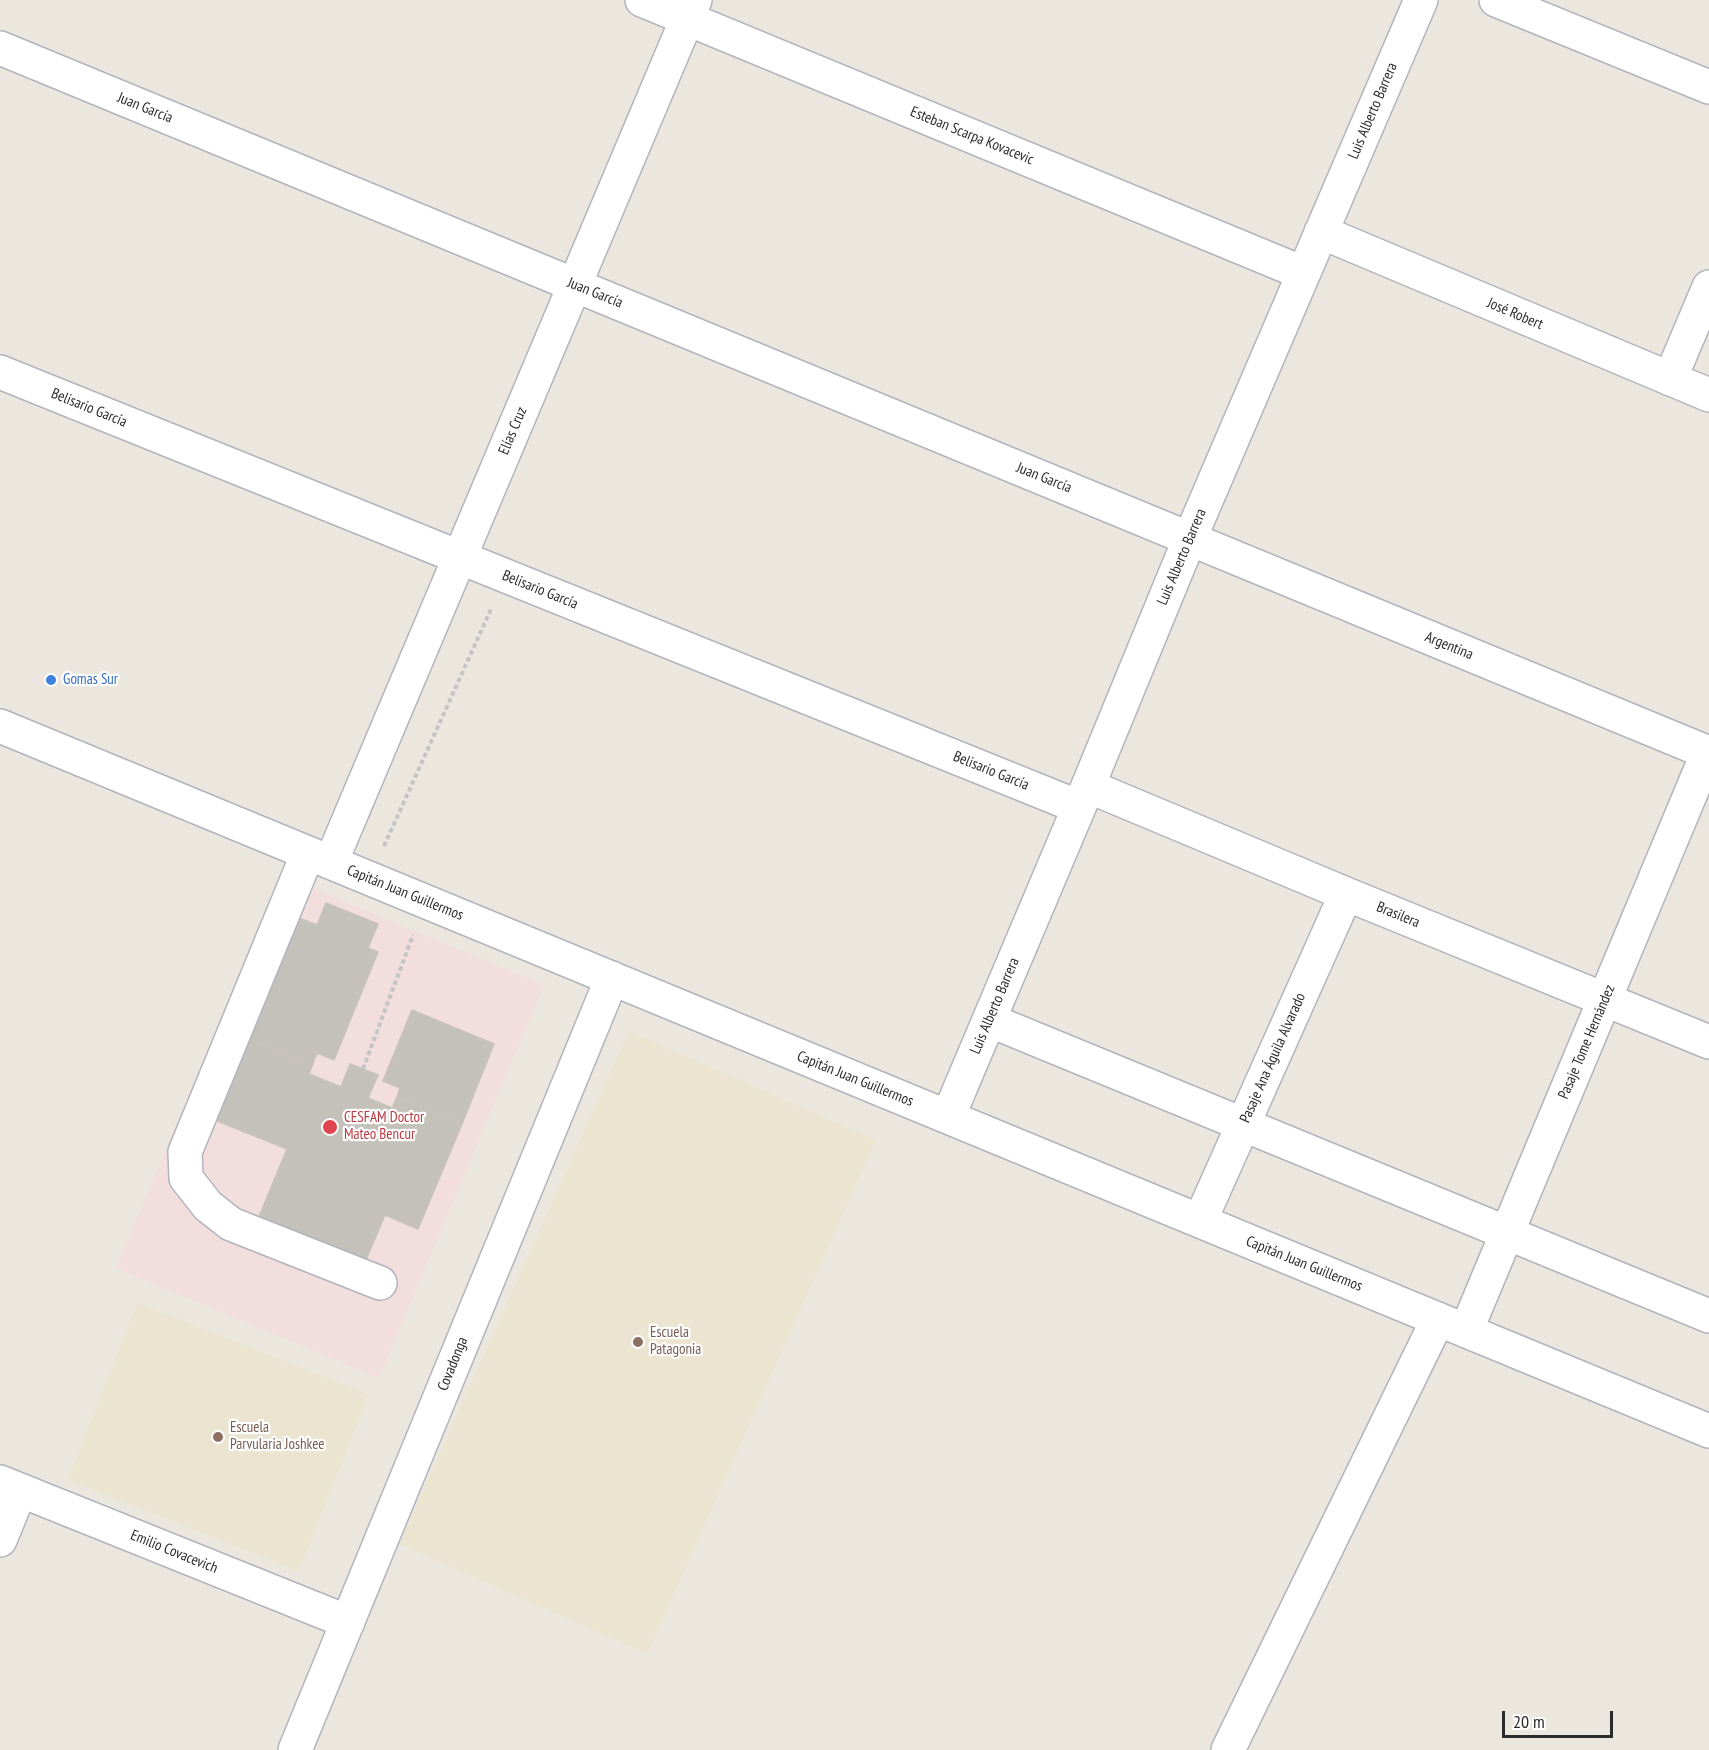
<!DOCTYPE html>
<html>
<head>
<meta charset="utf-8">
<style>
	body { margin:0 }
	#map { position:relative; width:1709px; height:1750px; overflow:hidden; background:#ebe7df; font-family:"PT Sans Narrow",sans-serif }
	canvas { display:block }
	.scale { position:absolute; left:1502px; top:1711px; width:111px; height:27px; box-sizing:border-box; border:3px solid #2b2b2b; border-top:0; padding-left:8px; font-size:18px; line-height:21px; white-space:nowrap; color:#2b2b2b; -webkit-text-stroke:4px #fff; paint-order:stroke }
</style>
</head>
<body>
<div id="map">
<canvas width="1709" height="1750"></canvas>
<div class="scale">20 m</div>
</div>
<script>
const ctx = document.querySelector('canvas').getContext('2d');
ctx.lineJoin = 'round';
function fill(path, color) { ctx.fillStyle = color; ctx.fill(path, 'evenodd'); }
const poly = rows => new Path2D(rows.map(r => 'M' + r).join(''));
function stroke(path, color, width, dash) { ctx.strokeStyle = color; ctx.lineWidth = width; ctx.lineCap = dash ? 'butt' : 'round'; ctx.setLineDash(dash || []); ctx.stroke(path); }
function label(font, color, halo, rows, align = 'center') {
  ctx.font = font + ' "PT Sans Narrow",sans-serif'; ctx.lineWidth = 4.5; ctx.setLineDash([]); ctx.textBaseline = 'middle'; ctx.strokeStyle = halo; ctx.fillStyle = color; for (const [text, x, y, turn = 0] of rows) {
    ctx.save(); ctx.translate(x, y); ctx.rotate((+turn || 0) * Math.PI / 180); ctx.textAlign = isNaN(turn) ? turn : align; if (halo) ctx.strokeText(text, 0, 0); ctx.fillText(text, 0, 0); ctx.restore();
  }
}
fill(poly([
	[629,1031,876,1140,647,1654,399,1544],
	[137,1303,369,1394,299,1571,68,1480]
]), '#ebe4d0');
fill(poly([
	[281,875,544,985,379,1378,116,1268]
]), '#f1dedd');
const building = poly([
	[326,903,378,924,368,948,378,952,334,1060,317,1053,312,1066,243,1037,294,916,317,925,326,903],
	[412,1010,494,1044,462,1124,397,1097,400,1088,383,1081,412,1010],
	[243,1037,312,1066,309,1074,341,1087,350,1064,378,1075,368,1098,392,1108,397,1097,462,1124,418,1229,385,1215,363,1267,256,1224,287,1149,210,1118,243,1037]
]);
fill(building, '#c4c1ba');
stroke(building, '#c7c3b9', 1.5);
const minor = poly([
	[642,0,1303,273],
	[1496,0,1709,87],
	[0,48,1709,753],
	[1321,232,1709,395],
	[0,372,1079,807],
	[1670,379,1709,287],
	[0,726,1709,1431],
	[1088,786,1346,894,1709,1042],
	[308,853,185,1152,186,1178,208,1206,231,1224,380,1283],
	[331,862,695,0],
	[989,1020,1709,1316],
	[948,1117,1088,786,1190,538,1421,0],
	[1200,1221,1346,894],
	[1466,1331,1708,752],
	[0,1482,348,1622],
	[0,1540,20,1491],
	[295,1750,612,978],
	[1228,1750,1438,1319]
]);
stroke(minor, '#b2b4bd', 36);
stroke(poly([
	[384,846,492,607],
	[363,1069,413,935]
]), '#c4c4c4', 4, [4.5, 3]);
stroke(minor, '#fff', 33);
for (const [x, y, r, color] of [
	[51,680,6,"#3f7fe0"],
	[330,1127,8,"#e0444e"],
	[638,1342,6,"#8d6e63"],
	[218,1437,6,"#8d6e63"]
]) { const dot = new Path2D(); dot.arc(x, y, r, 0, 2 * Math.PI); ctx.fillStyle = color; ctx.fill(dot); stroke(dot, '#fff', 2); }
label('15px', '#2b2b2b', '#fff', [
	["Juan García",145,108,22],
	["Luis Alberto Barrera",1373,111,-67],
	["Esteban Scarpa Kovacevic",972,136,22],
	["Juan García",595,293,22],
	["José Robert",1515,314,23],
	["Belisario García",89,408,22],
	["Elías Cruz",513,431,-67],
	["Juan García",1044,478,22],
	["Luis Alberto Barrera",1182,557,-67],
	["Belisario García",540,590,22],
	["Argentina",1449,646,22],
	["Belisario García",991,771,22],
	["Capitán Juan Guillermos",405,893,22],
	["Brasilera",1398,915,22],
	["Luis Alberto Barrera",995,1006,-67],
	["Pasaje Tome Hernández",1587,1042,-67],
	["Pasaje Ana Águila Alvarado",1273,1058,-66],
	["Capitán Juan Guillermos",855,1079,22],
	["Capitán Juan Guillermos",1304,1264,22],
	["Covadonga",453,1364,-68],
	["Emilio Covacevich",174,1552,22]
]);
label('15px', '#366cbe', '#fff', [
	["Gomas Sur",63,680]
], 'left');
label('15px', '#be3a42', '#fff', [
	["CESFAM Doctor",344,1118],
	["Mateo Bencur",344,1135]
], 'left');
label('15px', '#785e54', '#fff', [
	["Escuela",650,1333],
	["Patagonia",650,1350],
	["Escuela",230,1428],
	["Parvularia Joshkee",230,1445]
], 'left');
</script>
</body>
</html>
